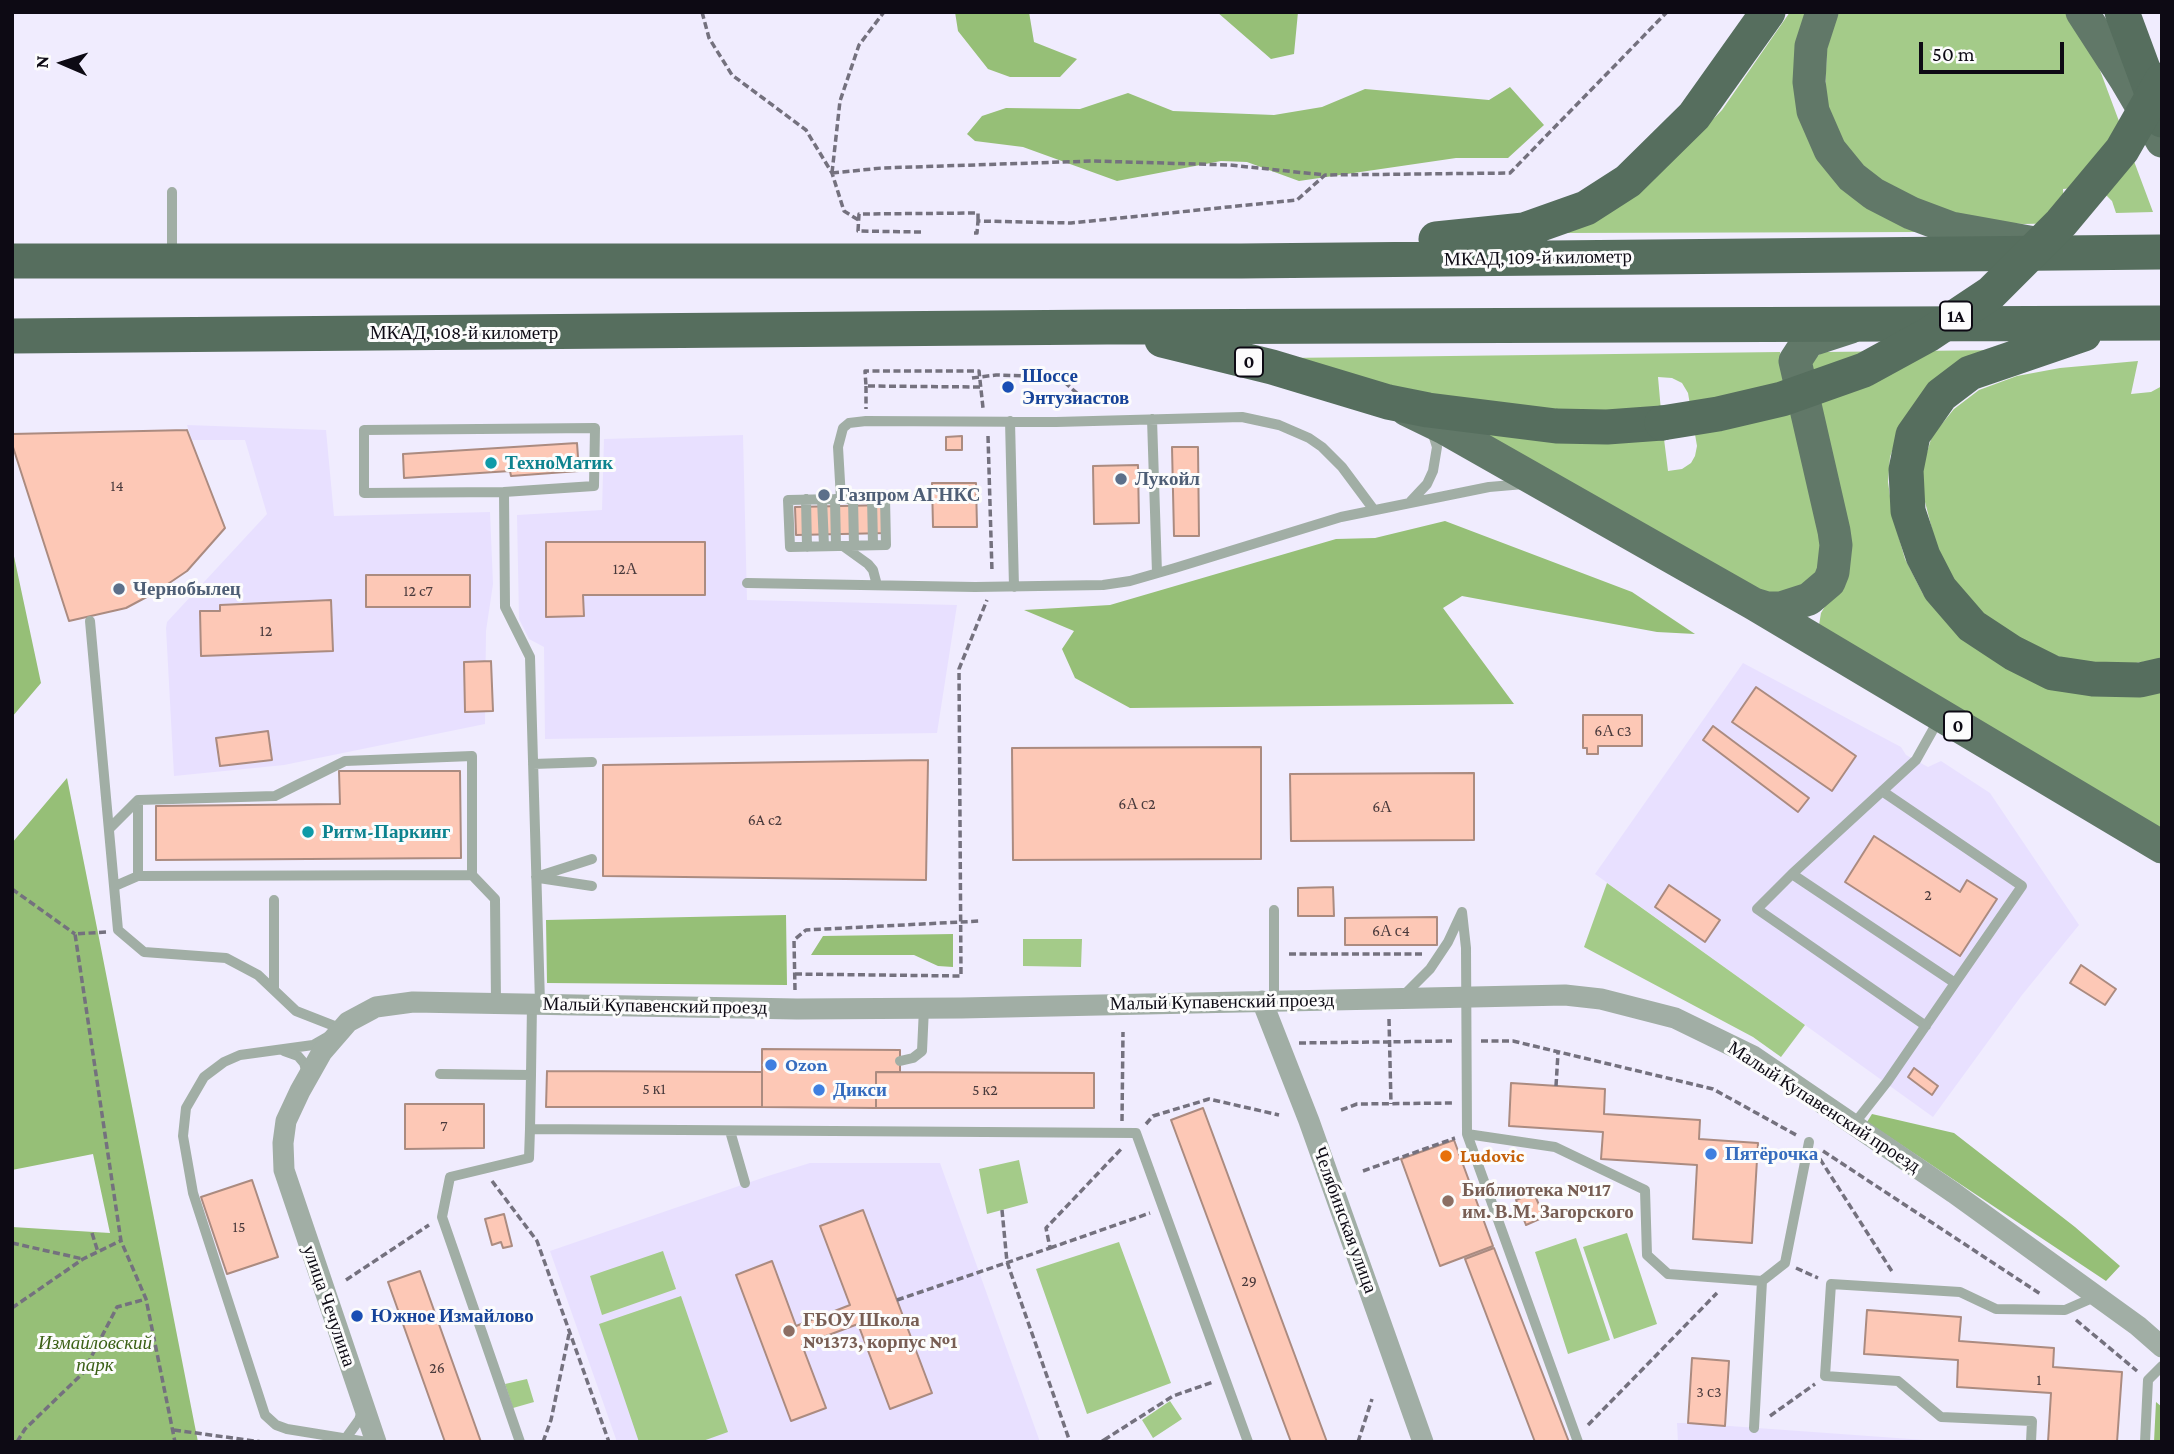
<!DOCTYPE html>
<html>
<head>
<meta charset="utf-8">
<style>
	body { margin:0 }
	#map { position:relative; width:2174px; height:1454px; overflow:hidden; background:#f0ecfe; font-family:"Crimson Pro",serif }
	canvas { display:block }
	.frame { position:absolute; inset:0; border:14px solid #0d0a14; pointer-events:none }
	.north { position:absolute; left:28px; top:28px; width:70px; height:70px; -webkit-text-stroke:5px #fcfcfc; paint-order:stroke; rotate:273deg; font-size:19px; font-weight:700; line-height:28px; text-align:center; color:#0d0a14 }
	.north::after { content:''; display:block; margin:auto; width:24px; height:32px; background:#0d0a14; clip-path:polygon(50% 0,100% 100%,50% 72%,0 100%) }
	.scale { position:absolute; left:1919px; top:42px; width:145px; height:32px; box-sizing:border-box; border:4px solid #0d0a14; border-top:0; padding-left:9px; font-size:21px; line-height:24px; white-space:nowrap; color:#0d0a14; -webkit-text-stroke:5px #fcfcfc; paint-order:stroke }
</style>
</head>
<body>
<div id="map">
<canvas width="2174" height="1454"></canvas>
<div class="frame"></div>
<div class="north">N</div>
<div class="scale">50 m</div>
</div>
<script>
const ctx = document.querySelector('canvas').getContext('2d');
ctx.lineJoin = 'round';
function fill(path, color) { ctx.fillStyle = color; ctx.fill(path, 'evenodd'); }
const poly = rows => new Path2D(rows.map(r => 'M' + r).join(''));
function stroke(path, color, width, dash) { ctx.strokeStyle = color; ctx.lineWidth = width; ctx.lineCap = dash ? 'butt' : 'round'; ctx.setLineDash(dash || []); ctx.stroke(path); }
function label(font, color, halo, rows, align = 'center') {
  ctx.font = font + ' "Crimson Pro",serif'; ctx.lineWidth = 6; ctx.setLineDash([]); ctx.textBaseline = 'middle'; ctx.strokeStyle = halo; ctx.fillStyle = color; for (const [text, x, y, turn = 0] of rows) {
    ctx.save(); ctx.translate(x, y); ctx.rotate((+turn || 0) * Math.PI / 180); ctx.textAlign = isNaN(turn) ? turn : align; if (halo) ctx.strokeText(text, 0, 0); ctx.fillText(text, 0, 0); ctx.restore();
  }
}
fill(poly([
	[187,425,326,430,334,516,490,512,493,584,486,631,485,724,284,765,174,776,166,628,167,622,267,514,245,440,192,440],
	[743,435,747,600,957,605,937,733,545,739,544,647,529,639,519,619,517,515,602,510,604,439],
	[1743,663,1901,747,1906,755,1928,767,1941,761,1990,793,2079,925,2022,995,1933,1117,1595,874],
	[810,1163,940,1163,1040,1442,617,1442,550,1251,768,1176],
	[1677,1423,1688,1423,1952,1442,1678,1442]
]), '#e8e0ff');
fill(poly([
	[1790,12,1812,12,1797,90,1921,232,1557,233,1692,141,1722,110],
	[1834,12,2070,12,2092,49,2153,212,2116,213,2112,201,2102,191,2084,187,2063,189,2065,223,2024,224,1968,221,1875,186,1824,115,1828,26],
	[2003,350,1899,431,1890,457,1888,482,1893,517,1905,559,1923,594,1948,623,2162,692,2162,839,1818,631,1821,613,1839,583,1808,361,1824,352],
	[1780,352,1786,367,1827,534,1820,578,1776,599,1485,434,1664,439,1668,471,1682,469,1691,463,1695,456,1697,446,1688,393,1682,383,1672,378,1658,377,1661,411,1559,413,1387,387,1286,358],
	[2138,361,2131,394,2151,392,2162,386,2162,659,2116,666,2078,662,2044,652,2007,632,1972,605,1950,575,1935,541,1923,494,1923,465,1932,436,1954,409,1979,390,2017,376,2060,368],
	[1607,883,1805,1025,1781,1057,1753,1037,1584,947],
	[1023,939,1082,939,1081,967,1023,966],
	[1019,1160,1028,1203,987,1214,979,1169],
	[1627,1233,1657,1324,1614,1339,1583,1247],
	[1576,1238,1610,1340,1568,1354,1535,1252],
	[1119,1242,1171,1383,1087,1414,1036,1269],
	[663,1251,676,1289,602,1315,590,1276],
	[681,1296,728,1432,700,1442,639,1442,599,1324],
	[527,1379,534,1402,513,1408,505,1384],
	[1170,1401,1182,1419,1153,1438,1142,1420]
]), '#a4cb89');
fill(poly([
	[955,12,1029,12,1034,42,1077,59,1060,77,1010,77,988,69,958,31],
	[1217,12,1298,12,1294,54,1271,59],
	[1510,87,1544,125,1508,158,1456,158,1299,181,1247,162,1221,161,1117,181,1023,147,975,141,967,134,982,116,1006,108,1080,109,1128,93,1173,111,1274,115,1322,107,1365,89,1489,100],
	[1445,521,1632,592,1695,634,1657,632,1462,596,1443,608,1514,704,1130,708,1075,678,1062,649,1074,631,1024,610,1110,605,1336,539,1375,538],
	[12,547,41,683,12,717],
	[67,778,98,933,198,1442,12,1442,12,1227,110,1233,93,1154,12,1170,12,843],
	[786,915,787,985,547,983,546,920],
	[953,934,953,967,938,966,914,955,811,955,823,936],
	[1872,1114,1954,1133,2075,1227,2120,1266,2106,1281,1867,1122],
	[2156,1402,2162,1407,2162,1442,2154,1442]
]), '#96bf77');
const building = poly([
	[187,430,225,528,187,571,156,592,126,608,69,621,12,444,12,434,187,430],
	[962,436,962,450,946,450,946,437,962,436],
	[577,443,579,471,511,476,510,471,404,478,403,454,577,443],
	[1172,447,1198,447,1199,536,1174,536,1172,447],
	[1138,465,1139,523,1094,524,1093,466,1138,465],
	[932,483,976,483,977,527,933,527,932,483],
	[888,505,888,533,796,535,795,507,888,505],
	[546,542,705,542,705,595,583,595,584,616,546,617,546,542],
	[366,575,470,575,470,607,366,607,366,575],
	[331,600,333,651,201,656,200,611,220,611,220,605,331,600],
	[491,661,493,711,465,712,464,662,491,661],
	[1756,687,1856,756,1832,791,1732,722,1756,687],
	[1583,715,1642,715,1642,746,1598,746,1598,754,1587,754,1587,748,1583,748,1583,715],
	[1713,726,1809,798,1798,812,1703,740,1713,726],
	[268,731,272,760,220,766,216,738,268,731],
	[1261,747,1261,859,1013,860,1012,748,1261,747],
	[928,760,926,880,603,876,603,765,928,760],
	[339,771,460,771,461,858,156,860,156,806,340,804,339,771],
	[1474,773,1474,840,1291,841,1290,774,1474,773],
	[1874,836,1960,892,1967,880,1997,899,1960,956,1845,882,1874,836],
	[1669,885,1720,920,1705,942,1655,907,1669,885],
	[1333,887,1334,916,1298,916,1298,888,1333,887],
	[1437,917,1437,945,1345,945,1345,918,1437,917],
	[2081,965,2116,989,2105,1005,2070,983,2081,965],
	[762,1049,900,1050,900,1072,876,1072,876,1108,762,1107,762,1049],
	[1914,1068,1938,1086,1932,1095,1908,1077,1914,1068],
	[547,1071,762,1072,762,1107,546,1107,547,1071],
	[876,1072,1094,1073,1094,1108,876,1108,876,1072],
	[1511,1083,1605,1089,1604,1114,1700,1120,1699,1139,1758,1143,1752,1243,1693,1239,1697,1165,1601,1159,1603,1132,1509,1126,1511,1083],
	[405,1104,484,1104,484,1148,405,1149,405,1104],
	[1203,1108,1327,1442,1291,1442,1171,1120,1203,1108],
	[1454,1140,1493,1246,1440,1266,1401,1159,1454,1140],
	[252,1180,278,1257,227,1274,201,1197,252,1180],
	[1534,1193,1544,1217,1526,1225,1516,1200,1534,1193],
	[863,1210,932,1393,890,1409,858,1324,802,1345,826,1408,791,1421,736,1275,772,1261,796,1326,850,1305,820,1226,863,1210],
	[504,1214,512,1246,503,1248,501,1242,492,1245,485,1219,504,1214],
	[1494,1248,1569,1442,1535,1442,1465,1259,1494,1248],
	[420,1271,481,1442,445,1442,388,1282,420,1271],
	[1867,1310,1961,1317,1959,1341,2054,1348,2053,1367,2122,1372,2117,1442,2048,1442,2051,1393,1957,1387,1958,1360,1864,1354,1867,1310],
	[1692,1358,1729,1361,1725,1426,1688,1423,1692,1358]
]);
fill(building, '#fdc8b6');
stroke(building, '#ab8b80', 2);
stroke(poly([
	[702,12,709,38,732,75,806,130,832,173,844,211,860,221],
	[832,173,882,168,1093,161,1230,165,1325,175],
	[832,173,840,101,859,45,884,12],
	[921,232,858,231,859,214,978,213,978,221],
	[974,233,977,233,978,221,1071,223,1297,200,1325,175,1510,173,1667,12],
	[972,378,996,375,1059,377,1091,406],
	[866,386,866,409],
	[980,387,866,386,865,371,979,371,983,408],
	[988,436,992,572],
	[12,889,75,934],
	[106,932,75,934,121,1241,146,1299,175,1442],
	[1289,954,1422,954],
	[795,974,961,976,959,669,987,600],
	[795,990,794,940,806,930,980,921],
	[1389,1019,1391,1104],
	[1481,1041,1513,1041,1713,1089,1798,1136],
	[1299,1043,1452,1041],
	[1556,1086,1558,1053],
	[1341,1110,1357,1104,1454,1103],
	[1122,1121,1123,1032],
	[1146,1124,1153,1116,1209,1099,1279,1115],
	[1823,1151,2042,1295],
	[1820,1159,1893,1273],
	[1363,1171,1455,1138],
	[492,1181,537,1241,609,1442],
	[1002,1210,1007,1262,1070,1442],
	[92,1233,98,1252],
	[12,1243,83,1259],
	[1050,1248,1150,1213],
	[1796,1268,1818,1278],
	[346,1280,429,1225],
	[897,1300,1050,1248,1046,1228,1123,1147],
	[12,1308,83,1259,120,1241],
	[2076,1320,2137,1371],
	[1770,1416,1815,1384],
	[1588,1425,1717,1293],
	[174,1430,262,1442],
	[1104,1440,1173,1396,1213,1382],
	[17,1442,25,1429,83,1373,117,1307,146,1299],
	[543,1442,551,1420,569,1334],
	[1101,1442,1104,1440,1108,1442],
	[1358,1442,1372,1399]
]), '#74717e', 3.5, [7, 3.5]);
stroke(poly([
	[172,256,172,192],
	[1152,419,1157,573],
	[1010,421,1014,587],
	[504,492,594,486,595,428,364,430,364,493,504,492,505,607,530,657,540,1003],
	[853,498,854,546],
	[872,498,873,545],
	[885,498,886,545,790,547,788,500,885,498],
	[806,499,807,547],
	[822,499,824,546],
	[835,499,836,546],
	[841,499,838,447,843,428,849,423,866,421,1056,422,1242,417,1279,425,1309,438,1322,447,1342,467,1374,510],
	[1411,501,1427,484,1433,471,1437,447,1432,431],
	[843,546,868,564,873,570,877,585],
	[747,583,975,587,1103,585,1130,581,1175,568,1341,517,1489,487,1524,484],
	[90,621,118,930,144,952,226,958,258,975,296,1011,342,1029],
	[533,764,592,762],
	[1882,791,2022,886,1955,983],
	[138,800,138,876],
	[109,829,138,800,275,796,345,761,472,756,472,875],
	[1792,874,1757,909,1926,1026],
	[536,877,592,859],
	[539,878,592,886],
	[115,886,138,876,472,875,495,899,496,1003],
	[1274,910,1274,1000],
	[1462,912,1466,948,1467,1134,1578,1442],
	[274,990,274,900],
	[1401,998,1430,969,1448,942,1462,912],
	[327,1037,313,1045,240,1055,224,1062,204,1077,186,1108,183,1136,193,1193,265,1415,276,1425,287,1429,367,1442],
	[284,1051,298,1056,304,1063,306,1070,305,1075],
	[900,1061,913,1058,922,1051,924,1008],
	[440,1074,531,1075,532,1003],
	[1854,1124,1887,1082,1955,983,1792,874,1916,760,1939,719],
	[530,1129,531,1075],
	[730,1131,745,1183],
	[1467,1134,1555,1147,1645,1190,1647,1255,1668,1274,1762,1281,1785,1263,1809,1142],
	[1754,1428,1762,1281],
	[346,1438,359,1420,362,1411],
	[520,1442,442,1217,450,1177,529,1158,530,1129,1136,1133,1248,1442],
	[2031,1442,2032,1421,1941,1417,1898,1381,1825,1376,1831,1284,1960,1292,1996,1309,2065,1310,2097,1296],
	[2145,1442,2148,1380,2162,1366]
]), '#a1aea5', 10);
stroke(poly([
	[1262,1001,1309,1121,1423,1442],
	[376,1442,284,1170,283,1143,286,1121,300,1091,322,1052,348,1022,376,1007,413,1002,797,1009,961,1008,1565,995,1601,999,1675,1018,1753,1056,1954,1193,2138,1326,2162,1347]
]), '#a1aea5', 21);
stroke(poly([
	[1822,12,1811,46,1809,82,1813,111,1830,150,1852,177,1874,194,1911,213,1951,228,2040,244],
	[2082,12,2126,80,2162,141],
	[1407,410,1444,428,1754,604,2162,847],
	[1754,604,1767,608,1781,608,1809,599,1829,582,1833,572,1836,545,1834,531,1795,361,1808,341,1851,327]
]), '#617868', 33);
stroke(poly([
	[2122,12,2162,120],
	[1436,239,1524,230,1586,208,1628,181,1694,116,1768,12],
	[12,261,1241,261,2162,252],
	[2084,334,1970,373,1941,395,1913,435,1906,470,1908,511,1923,556,1940,589,1972,626,2013,653,2053,673,2093,679,2140,680,2162,675],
	[12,336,1107,327,2162,323],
	[1162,340,1272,367,1388,402,1428,410,1556,426,1607,427,1662,423]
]), '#566e5e', 35);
stroke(poly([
	[1662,423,1718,414,1782,399,1864,370,1928,335,1991,293,2061,223,2122,150,2162,80]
]), '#566e5e', 35);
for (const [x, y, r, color] of [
	[1008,387,7,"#1a4fb4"],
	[491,463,7,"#0f9aa8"],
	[1121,479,7,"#5c6f8a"],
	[824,495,7,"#5c6f8a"],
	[119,589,7,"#5c6f8a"],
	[308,832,7,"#0f9aa8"],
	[771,1065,7,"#3f7fe0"],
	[819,1090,7,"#3f7fe0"],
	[1711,1154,7,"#3f7fe0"],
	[1446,1156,7,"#e8710a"],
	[1448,1201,7,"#8d6e63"],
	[357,1316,7,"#1a4fb4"],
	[789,1331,7,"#8d6e63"]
]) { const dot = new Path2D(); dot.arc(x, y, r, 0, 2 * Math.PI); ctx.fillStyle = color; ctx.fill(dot); stroke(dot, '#fcfcfc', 2.5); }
label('16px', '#493a3c', null, [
	["14",117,486],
	["12А",625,569],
	["12 c7",418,591],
	["12",266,631],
	["6А с3",1613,731],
	["6А с2",1137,804],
	["6А",1382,807],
	["6A c2",765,820],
	["2",1928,895],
	["6А с4",1391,931],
	["5 к1",654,1089],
	["5 к2",985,1090],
	["7",444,1126],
	["15",239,1227],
	["29",1249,1281],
	["26",437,1368],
	["1",2039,1380],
	["3 с3",1709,1392]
]);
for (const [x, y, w] of [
	[1956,316,32],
	[1249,362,28],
	[1958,726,28]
]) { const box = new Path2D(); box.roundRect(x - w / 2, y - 14.5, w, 29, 5); ctx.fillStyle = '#fcfcfc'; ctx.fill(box); stroke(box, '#0d0a14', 2); }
label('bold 18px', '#0d0a14', null, [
	["1A",1956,316],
	["0",1249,362],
	["0",1958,726]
]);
label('19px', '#0d0a14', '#fcfcfc', [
	["МКАД, 109-й километр",1538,258,-1],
	["МКАД, 108-й километр",464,333],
	["Малый Купавенский проезд",1222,1002,-1],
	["Малый Купавенский проезд",655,1006,1],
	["Малый Купавенский проезд",1824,1107,33],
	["Челябинская улица",1345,1220,70],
	["улица Чечулина",329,1306,71]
]);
label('bold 19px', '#164399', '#fcfcfc', [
	["Шоссе",1022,376],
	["Энтузиастов",1022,398],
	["Южное Измайлово",371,1316]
], 'left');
label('bold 19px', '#0d838f', '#fcfcfc', [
	["ТехноМатик",505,463],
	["Ритм-Паркинг",322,832]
], 'left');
label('bold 19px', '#4e5e75', '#fcfcfc', [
	["Лукойл",1135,479],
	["Газпром АГНКС",838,495],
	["Чернобылец",133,589]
], 'left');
label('bold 19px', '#366cbe', '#fcfcfc', [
	["Ozon",785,1065],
	["Дикси",833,1090],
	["Пятёрочка",1725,1154]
], 'left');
label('bold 19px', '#c56008', '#fcfcfc', [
	["Ludovic",1460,1156]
], 'left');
label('bold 19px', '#785e54', '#fcfcfc', [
	["Библиотека №117",1462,1190],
	["им. В.М. Загорского",1462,1212],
	["ГБОУ Школа",803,1320],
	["№1373, корпус №1",803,1342]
], 'left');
label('italic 19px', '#3b6016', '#fcfcfc', [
	["Измайловский",95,1343],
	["парк",95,1365]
]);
</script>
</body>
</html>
